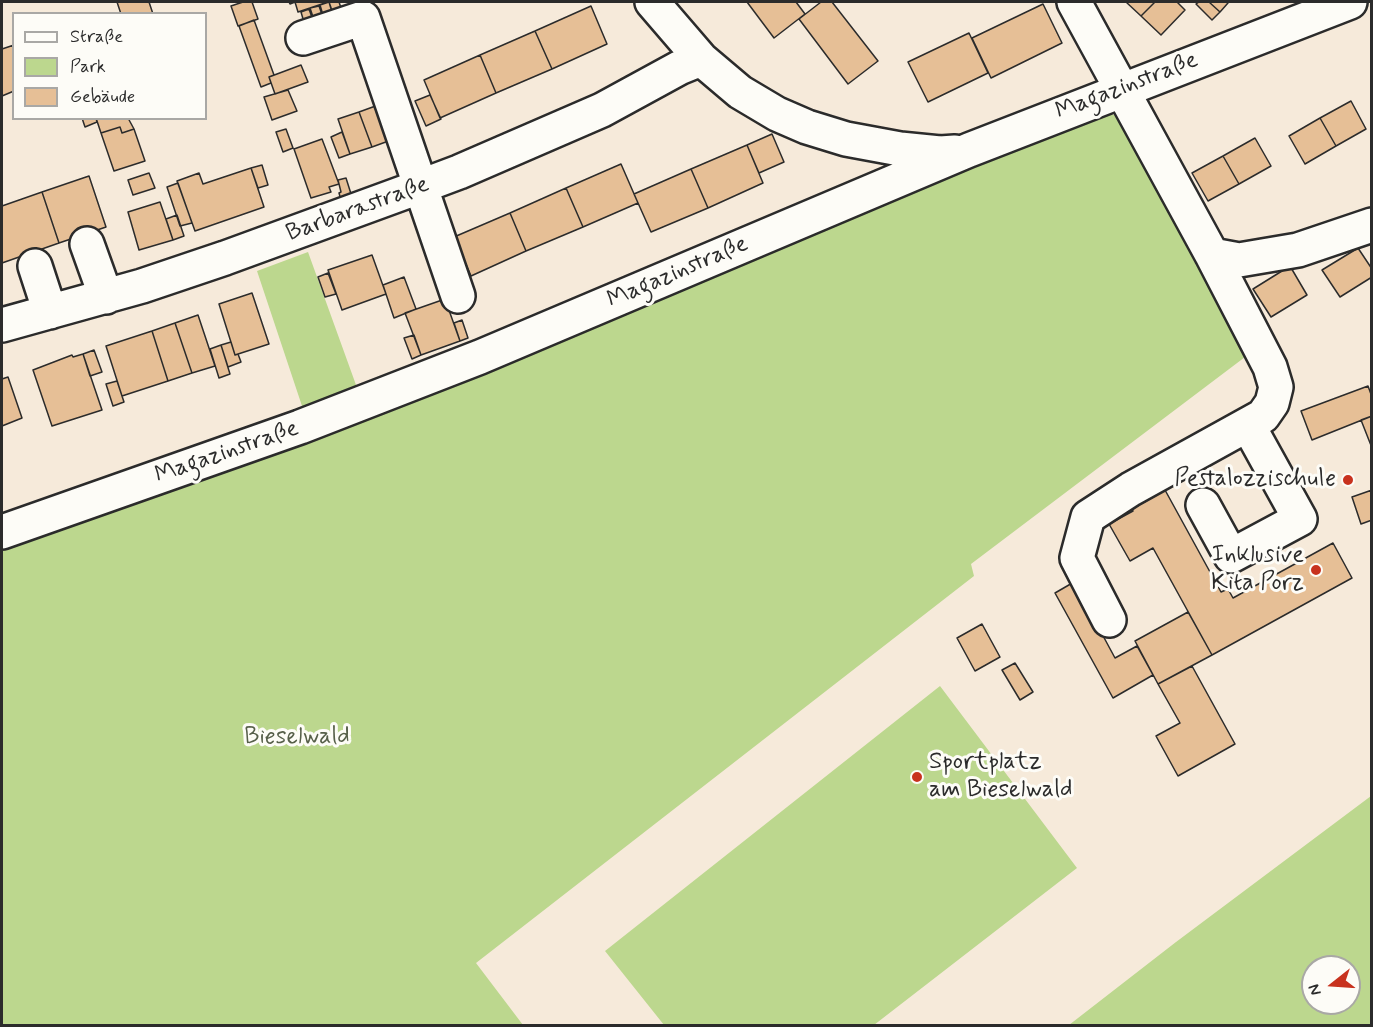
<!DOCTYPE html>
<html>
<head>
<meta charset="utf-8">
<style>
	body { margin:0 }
	#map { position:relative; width:1373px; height:1027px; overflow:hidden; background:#f6eada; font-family:Mynerve,sans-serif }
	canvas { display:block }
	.frame { position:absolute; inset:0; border:3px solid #2b2b2b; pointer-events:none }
	.legend { position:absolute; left:12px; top:12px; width:195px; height:108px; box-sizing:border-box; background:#fdfcf7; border:2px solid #a9a8a5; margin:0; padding:8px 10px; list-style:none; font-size:18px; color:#2b2b2b }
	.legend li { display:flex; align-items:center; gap:12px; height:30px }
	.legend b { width:30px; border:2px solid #a9a8a5 }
	.north { position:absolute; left:1301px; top:955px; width:60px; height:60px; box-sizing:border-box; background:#fdfcf7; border:2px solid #a9a8a5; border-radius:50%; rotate:253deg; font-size:16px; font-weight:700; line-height:24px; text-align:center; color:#2b2b2b }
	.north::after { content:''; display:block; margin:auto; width:21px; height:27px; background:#c8321e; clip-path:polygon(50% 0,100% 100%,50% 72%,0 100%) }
</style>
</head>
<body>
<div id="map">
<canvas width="1373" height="1027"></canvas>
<div class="frame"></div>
<ul class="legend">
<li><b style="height:8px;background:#fdfcf7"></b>Straße</li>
<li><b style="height:16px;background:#bcd78e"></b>Park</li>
<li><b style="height:16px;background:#e6bf96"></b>Gebäude</li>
</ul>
<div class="north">N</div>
</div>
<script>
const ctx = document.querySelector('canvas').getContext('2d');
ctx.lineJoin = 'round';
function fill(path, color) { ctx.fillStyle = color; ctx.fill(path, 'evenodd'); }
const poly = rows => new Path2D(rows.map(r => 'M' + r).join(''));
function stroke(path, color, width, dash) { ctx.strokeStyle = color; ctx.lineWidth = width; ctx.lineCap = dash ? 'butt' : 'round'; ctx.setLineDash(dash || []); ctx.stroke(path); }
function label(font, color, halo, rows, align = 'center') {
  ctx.font = font + ' Mynerve,sans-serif'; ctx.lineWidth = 6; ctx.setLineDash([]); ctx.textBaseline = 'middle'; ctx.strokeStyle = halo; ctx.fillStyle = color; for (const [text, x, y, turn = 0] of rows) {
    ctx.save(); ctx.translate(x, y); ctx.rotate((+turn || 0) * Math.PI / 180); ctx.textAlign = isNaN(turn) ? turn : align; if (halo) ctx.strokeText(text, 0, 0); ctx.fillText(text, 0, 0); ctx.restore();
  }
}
fill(poly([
	[1106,113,1118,116,1253,351,971,564,974,576,476,963,523,1025,2,1026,2,539,544,342],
	[308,252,360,396,305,415,257,271],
	[940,686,1077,868,874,1025,664,1025,605,951],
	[1371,796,1371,1025,1069,1025,1176,942],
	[1313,967,1349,967,1349,1003,1313,1003]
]), '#bcd78e');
const building = poly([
	[117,2,149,2,153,14,121,14,117,2],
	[243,2,252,2,258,19,238,26,231,6,243,2],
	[289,2,328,2,298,12,295,2,290,4,289,2],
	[329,2,334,19,325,22,320,5,329,2],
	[329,2,339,2,344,17,335,19,329,2],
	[747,2,796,2,805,14,774,38,747,2],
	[821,2,832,2,878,61,848,84,799,19,821,2],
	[1126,2,1155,2,1141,16,1126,2],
	[1155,2,1177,2,1185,10,1161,35,1141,16,1155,2],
	[1199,2,1209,2,1220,12,1212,20,1196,4,1199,2],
	[1209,2,1226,2,1228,3,1220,12,1209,2],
	[1043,4,1062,43,991,78,972,38,1043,4],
	[319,6,325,23,316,26,310,8,319,6],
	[591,6,607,44,552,69,535,31,591,6],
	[309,9,315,26,306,29,301,12,309,9],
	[254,20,274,75,269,77,271,83,261,87,239,26,254,20],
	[535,31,552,69,496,93,480,55,535,31],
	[969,33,988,73,928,102,908,62,969,33],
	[14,45,14,91,2,96,2,49,14,45],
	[480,55,496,93,440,118,424,80,480,55],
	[301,65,308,82,275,94,269,77,301,65],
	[288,90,297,111,272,120,264,97,288,90],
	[430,95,441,119,426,126,415,101,430,95],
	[1351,101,1366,129,1336,146,1320,118,1351,101],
	[381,104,394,139,372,147,359,112,381,104],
	[359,112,372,147,350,154,338,119,359,112],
	[82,118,96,118,97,122,85,127,82,118],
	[96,118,128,118,134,129,122,133,120,127,101,133,96,118],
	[1320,118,1336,146,1305,164,1289,136,1320,118],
	[120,127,122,133,134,129,145,161,114,171,101,133,120,127],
	[286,129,293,148,283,152,276,132,286,129],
	[342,132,350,154,339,158,331,137,342,132],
	[772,134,784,162,759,173,747,145,772,134],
	[1255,138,1271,166,1239,184,1223,156,1255,138],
	[322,139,339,184,329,187,331,192,311,198,294,149,322,139],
	[747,145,763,183,708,208,691,169,747,145],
	[1223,156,1239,184,1208,201,1192,173,1223,156],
	[621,164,638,203,583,227,566,188,621,164],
	[262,165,268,185,258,188,251,168,262,165],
	[251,168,264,207,195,231,177,181,199,173,203,184,251,168],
	[691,169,708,208,651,232,634,194,691,169],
	[149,173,155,188,133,195,128,180,149,173],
	[89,176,106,227,59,243,42,192,89,176],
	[346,178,352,197,341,200,339,193,341,192,338,180,346,178],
	[178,183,192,223,180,226,167,187,178,183],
	[566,188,583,227,526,251,510,213,566,188],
	[42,192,59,243,2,263,2,206,42,192],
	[160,202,173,240,139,250,128,212,160,202],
	[510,213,526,251,471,276,454,237,510,213],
	[177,215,184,236,173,240,166,219,177,215],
	[1358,248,1372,269,1372,277,1340,297,1322,270,1358,248],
	[372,255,386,294,342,310,328,270,372,255],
	[1290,266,1307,295,1271,317,1253,289,1290,266],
	[328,273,336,294,325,297,318,277,328,273],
	[404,277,416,309,394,318,383,285,404,277],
	[252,293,269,344,235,355,219,304,252,293],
	[445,299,460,341,421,355,405,313,445,299],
	[198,315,215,366,192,373,175,323,198,315],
	[462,320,468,338,460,341,454,323,462,320],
	[175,323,192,373,168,381,152,331,175,323],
	[152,331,168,381,122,396,106,346,152,331],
	[414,335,421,355,412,359,404,338,414,335],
	[231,342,235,355,238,354,241,362,228,367,221,345,231,342],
	[221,345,230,374,219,378,210,349,221,345],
	[94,350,102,372,90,376,83,354,94,350],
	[83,354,102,410,52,426,33,370,72,355,73,357,83,354],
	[8,377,22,418,2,426,2,379,8,377],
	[117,381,124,402,113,406,106,384,117,381],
	[1368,386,1372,397,1372,416,1312,440,1301,411,1368,386],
	[1372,416,1372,448,1361,420,1372,416],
	[1165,490,1221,592,1228,589,1233,598,1333,543,1352,578,1212,655,1153,548,1130,561,1109,524,1133,511,1132,509,1165,490],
	[1372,490,1372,520,1361,524,1352,497,1372,490],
	[1074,582,1115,658,1137,646,1153,675,1113,698,1055,593,1074,582],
	[1188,612,1212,655,1158,684,1135,641,1188,612],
	[982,624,1000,657,975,671,957,638,982,624],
	[1015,663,1033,692,1020,700,1002,670,1015,663],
	[1192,666,1235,744,1178,776,1156,736,1180,723,1158,684,1192,666]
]);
fill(building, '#e6bf96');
stroke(building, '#2b2b2b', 1.5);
const minor = poly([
	[652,2,701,59,740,92,777,114,807,127,846,139,900,149,940,153,955,152],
	[1074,2,1212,255,1270,367,1276,387,1272,403,1263,416,1131,489,1088,517,1077,558,1109,620],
	[303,38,363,18,458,296],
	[87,244,106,297],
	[1212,255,1239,260,1298,250,1372,225],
	[35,266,50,312],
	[2,325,142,286,225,258,419,187,459,172,602,110,679,68,701,59],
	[1203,505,1231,556,1300,519,1248,425],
	[2,532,300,427,480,357,969,150,1350,2]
]);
stroke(minor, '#2b2b2b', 38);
stroke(minor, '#fdfcf7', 33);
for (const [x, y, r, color] of [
	[1348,480,6,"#c8321e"],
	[1316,570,6,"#c8321e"],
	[917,777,6,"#c8321e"]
]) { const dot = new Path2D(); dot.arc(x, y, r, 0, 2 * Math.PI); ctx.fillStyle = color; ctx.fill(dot); stroke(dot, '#fdfcf7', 2); }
label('24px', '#2b2b2b', '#fdfcf7', [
	["Magazinstraße",1127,87,-21],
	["Barbarastraße",358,210,-20],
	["Magazinstraße",678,273,-23],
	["Magazinstraße",227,453,-19]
]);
label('24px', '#2b2b2b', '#fdfcf7', [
	["Pestalozzischule",1336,480],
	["Inklusive",1304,556],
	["Kita Porz",1304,584],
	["Sportplatz",929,763,"left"],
	["am Bieselwald",929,791,"left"]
], 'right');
label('24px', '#565f49', '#fdfcf7', [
	["Bieselwald",297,738]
]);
</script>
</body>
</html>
